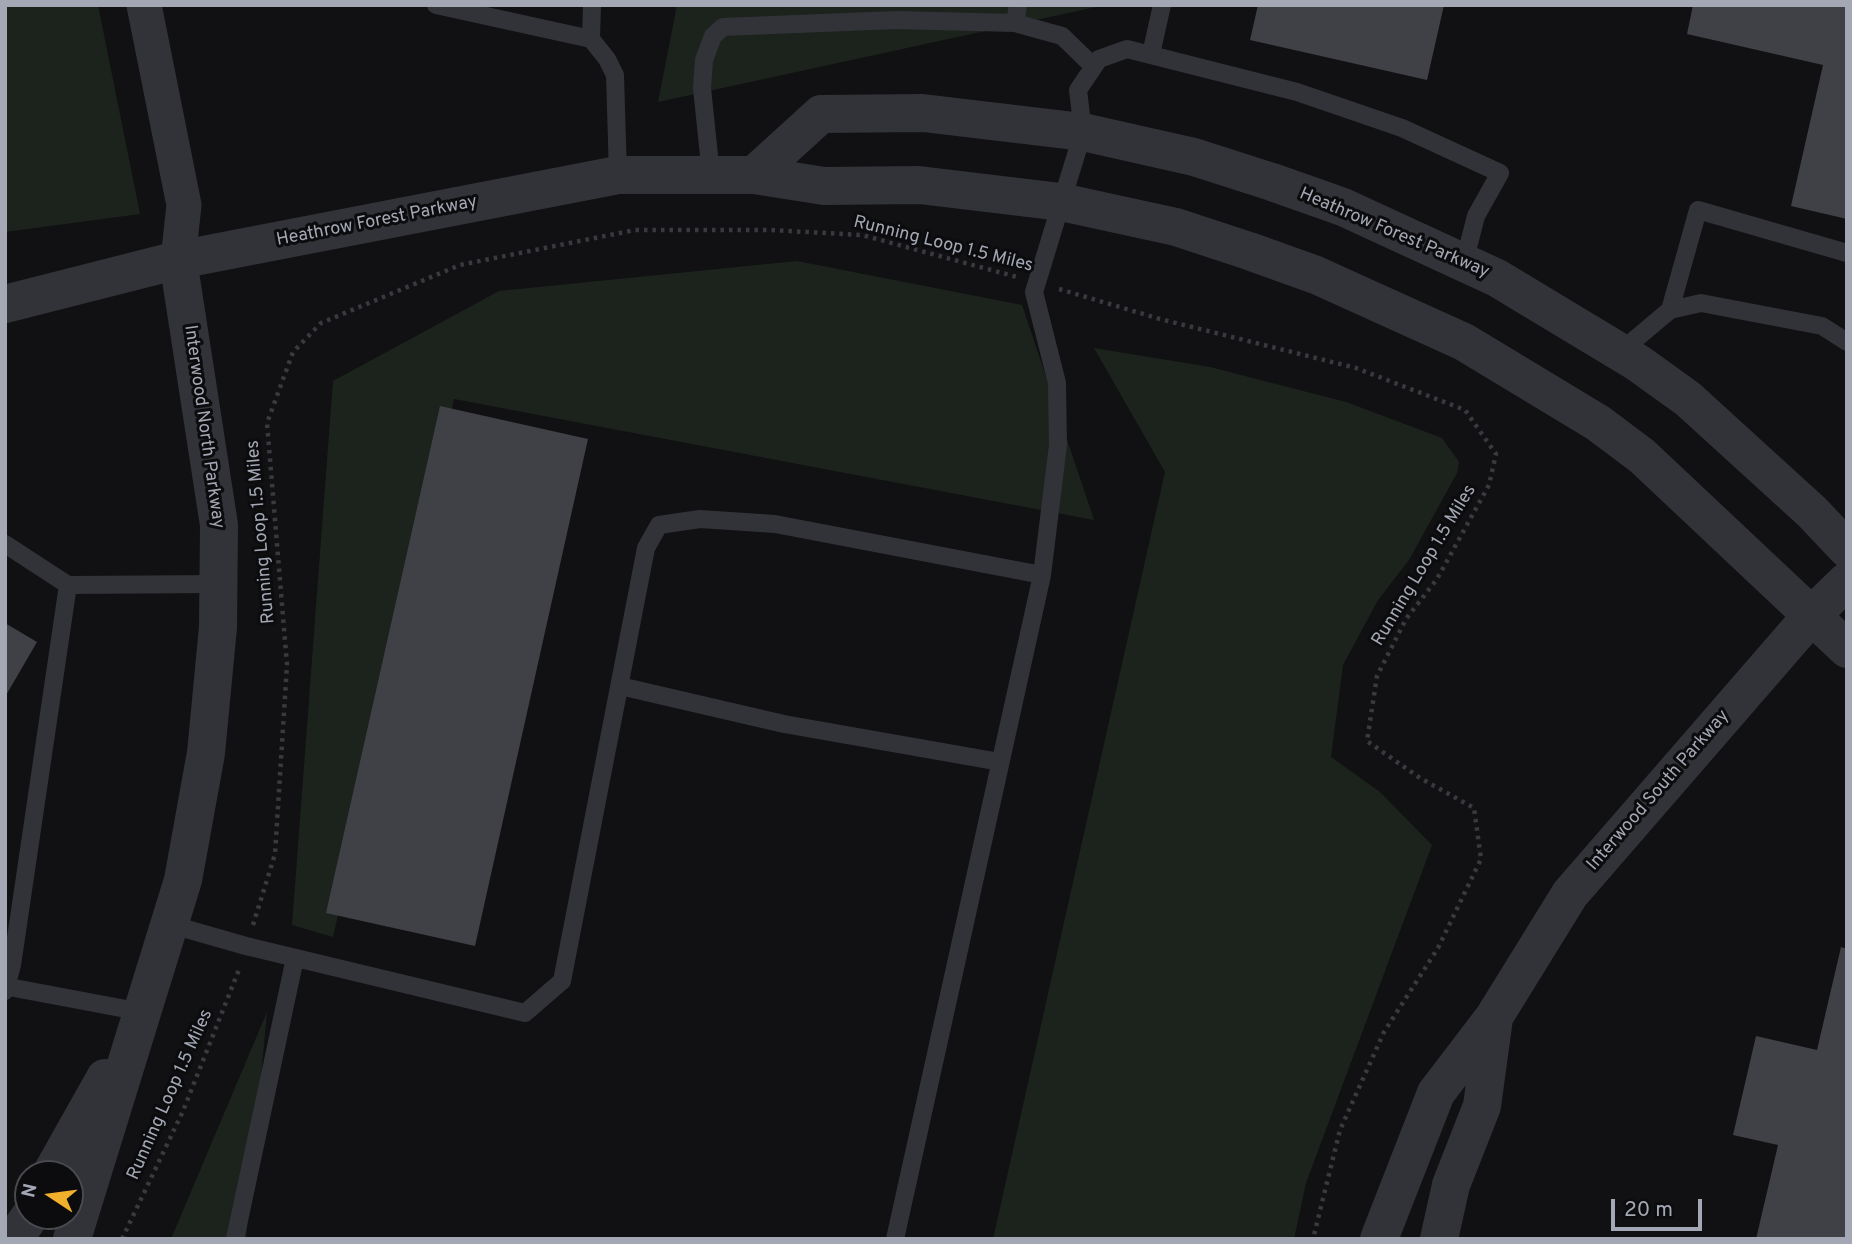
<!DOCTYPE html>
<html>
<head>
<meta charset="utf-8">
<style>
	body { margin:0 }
	#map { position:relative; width:1852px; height:1244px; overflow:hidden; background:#111113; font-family:Overpass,sans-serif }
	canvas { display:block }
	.frame { position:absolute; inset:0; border:7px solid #a3a8b4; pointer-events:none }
	.north { position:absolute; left:14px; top:1160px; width:70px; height:70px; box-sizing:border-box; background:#0c0c0e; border:2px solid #484a50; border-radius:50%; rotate:283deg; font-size:19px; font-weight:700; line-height:28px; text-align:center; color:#a3a8b4 }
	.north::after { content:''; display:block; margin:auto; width:24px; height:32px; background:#f1b02b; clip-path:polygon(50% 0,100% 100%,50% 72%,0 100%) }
	.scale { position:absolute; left:1611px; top:1199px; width:91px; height:32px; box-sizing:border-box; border:4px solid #a3a8b4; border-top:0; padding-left:9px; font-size:21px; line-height:24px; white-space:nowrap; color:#a3a8b4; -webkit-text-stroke:5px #0c0c0e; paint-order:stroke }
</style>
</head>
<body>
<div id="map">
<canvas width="1852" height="1244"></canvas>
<div class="frame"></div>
<div class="north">N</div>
<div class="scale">20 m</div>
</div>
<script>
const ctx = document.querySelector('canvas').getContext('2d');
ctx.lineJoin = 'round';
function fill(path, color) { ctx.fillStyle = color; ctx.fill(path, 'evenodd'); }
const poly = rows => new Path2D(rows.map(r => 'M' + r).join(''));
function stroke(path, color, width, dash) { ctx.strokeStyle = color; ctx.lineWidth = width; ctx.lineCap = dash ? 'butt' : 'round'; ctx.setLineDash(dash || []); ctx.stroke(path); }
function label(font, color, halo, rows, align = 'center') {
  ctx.font = font + ' Overpass,sans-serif'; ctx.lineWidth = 6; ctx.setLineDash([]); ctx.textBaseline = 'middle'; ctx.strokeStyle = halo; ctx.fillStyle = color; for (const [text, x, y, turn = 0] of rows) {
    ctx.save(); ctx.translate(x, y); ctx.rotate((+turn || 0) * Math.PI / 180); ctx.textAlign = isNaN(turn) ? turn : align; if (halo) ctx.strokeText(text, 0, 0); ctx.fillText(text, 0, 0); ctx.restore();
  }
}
fill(poly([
	[5,5,98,5,140,214,5,232],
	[677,5,1105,5,658,102],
	[797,261,1022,305,1094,520,454,399,333,937,292,925,333,381,499,291],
	[1094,348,1210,367,1346,402,1442,438,1459,462,1457,473,1409,560,1378,600,1343,665,1331,757,1380,792,1432,845,1306,1183,1294,1239,993,1239,1165,472],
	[267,1012,246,1239,171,1239]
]), '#1c231d');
fill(poly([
	[1258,5,1444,5,1427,80,1250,40],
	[1693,5,1847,5,1847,219,1791,206,1823,65,1687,34],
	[440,406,588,439,475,946,326,913],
	[5,623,37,642,5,697],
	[1841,947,1847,949,1847,1239,1756,1239,1778,1145,1733,1135,1756,1036,1817,1050]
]), '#404146');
stroke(poly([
	[1059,289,1160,319,1356,368,1465,410,1496,454,1489,485,1437,579,1406,619,1377,676,1367,741,1420,778,1474,808,1481,859,1438,948,1384,1032,1340,1130,1313,1239],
	[253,925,275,854,287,665,267,423,293,352,321,323,460,265,635,230,770,230,862,235,1017,277],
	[122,1239,183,1111,240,967]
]), '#383a3f', 4.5, [3.5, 5]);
stroke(poly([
	[436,5,591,39,607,59,615,75,618,175],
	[1018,5,1015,23,1062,36,1093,66],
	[591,39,592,5],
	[1151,54,1162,5],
	[711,175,702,88,704,60,713,36,723,27,896,20,1015,23],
	[1670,310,1698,210,1847,253],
	[1620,352,1670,310,1701,303,1822,326,1847,342],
	[5,544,68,585,12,965,5,991],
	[1042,575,1058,445,1057,383,1034,292,1083,132,1078,90,1099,59,1127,49,1297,92,1402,128,1500,173,1476,216,1464,263],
	[68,585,219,584],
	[620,686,784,724,1000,762],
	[169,924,246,946,525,1013,562,981,646,548,659,525,700,519,775,524,1042,575,895,1239],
	[9,987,142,1012],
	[235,1239,295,958]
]), '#323338', 18);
stroke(poly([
	[144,5,184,205,178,260]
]), '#323338', 35);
stroke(poly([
	[754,175,821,114,923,113,1083,132,1194,157,1272,182,1343,207,1497,278,1638,363,1688,399,1812,512,1847,549],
	[5,304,178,260,618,175,754,175,824,186,919,185,1061,202,1176,227,1249,251,1316,275,1464,342,1598,423,1642,456,1847,649],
	[51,1174,105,1078],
	[14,1239,30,1216],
	[72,1239,183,880,206,753,218,627,219,525,178,260],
	[1379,1239,1436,1093,1494,1017,1570,894,1812,615,1847,581],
	[1439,1239,1451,1185,1482,1106,1494,1018]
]), '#323338', 38);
label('18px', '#a3a8b4', '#0c0c0e', [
	["Heathrow Forest Parkway",377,222,-11],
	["Heathrow Forest Parkway",1394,234,23],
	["Running Loop 1.5 Miles",943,245,14],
	["Interwood North Parkway",203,427,82],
	["Running Loop 1.5 Miles",262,532,-95],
	["Running Loop 1.5 Miles",1425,566,-59],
	["Interwood South Parkway",1659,791,-49],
	["Running Loop 1.5 Miles",171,1095,-66]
]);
</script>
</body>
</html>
